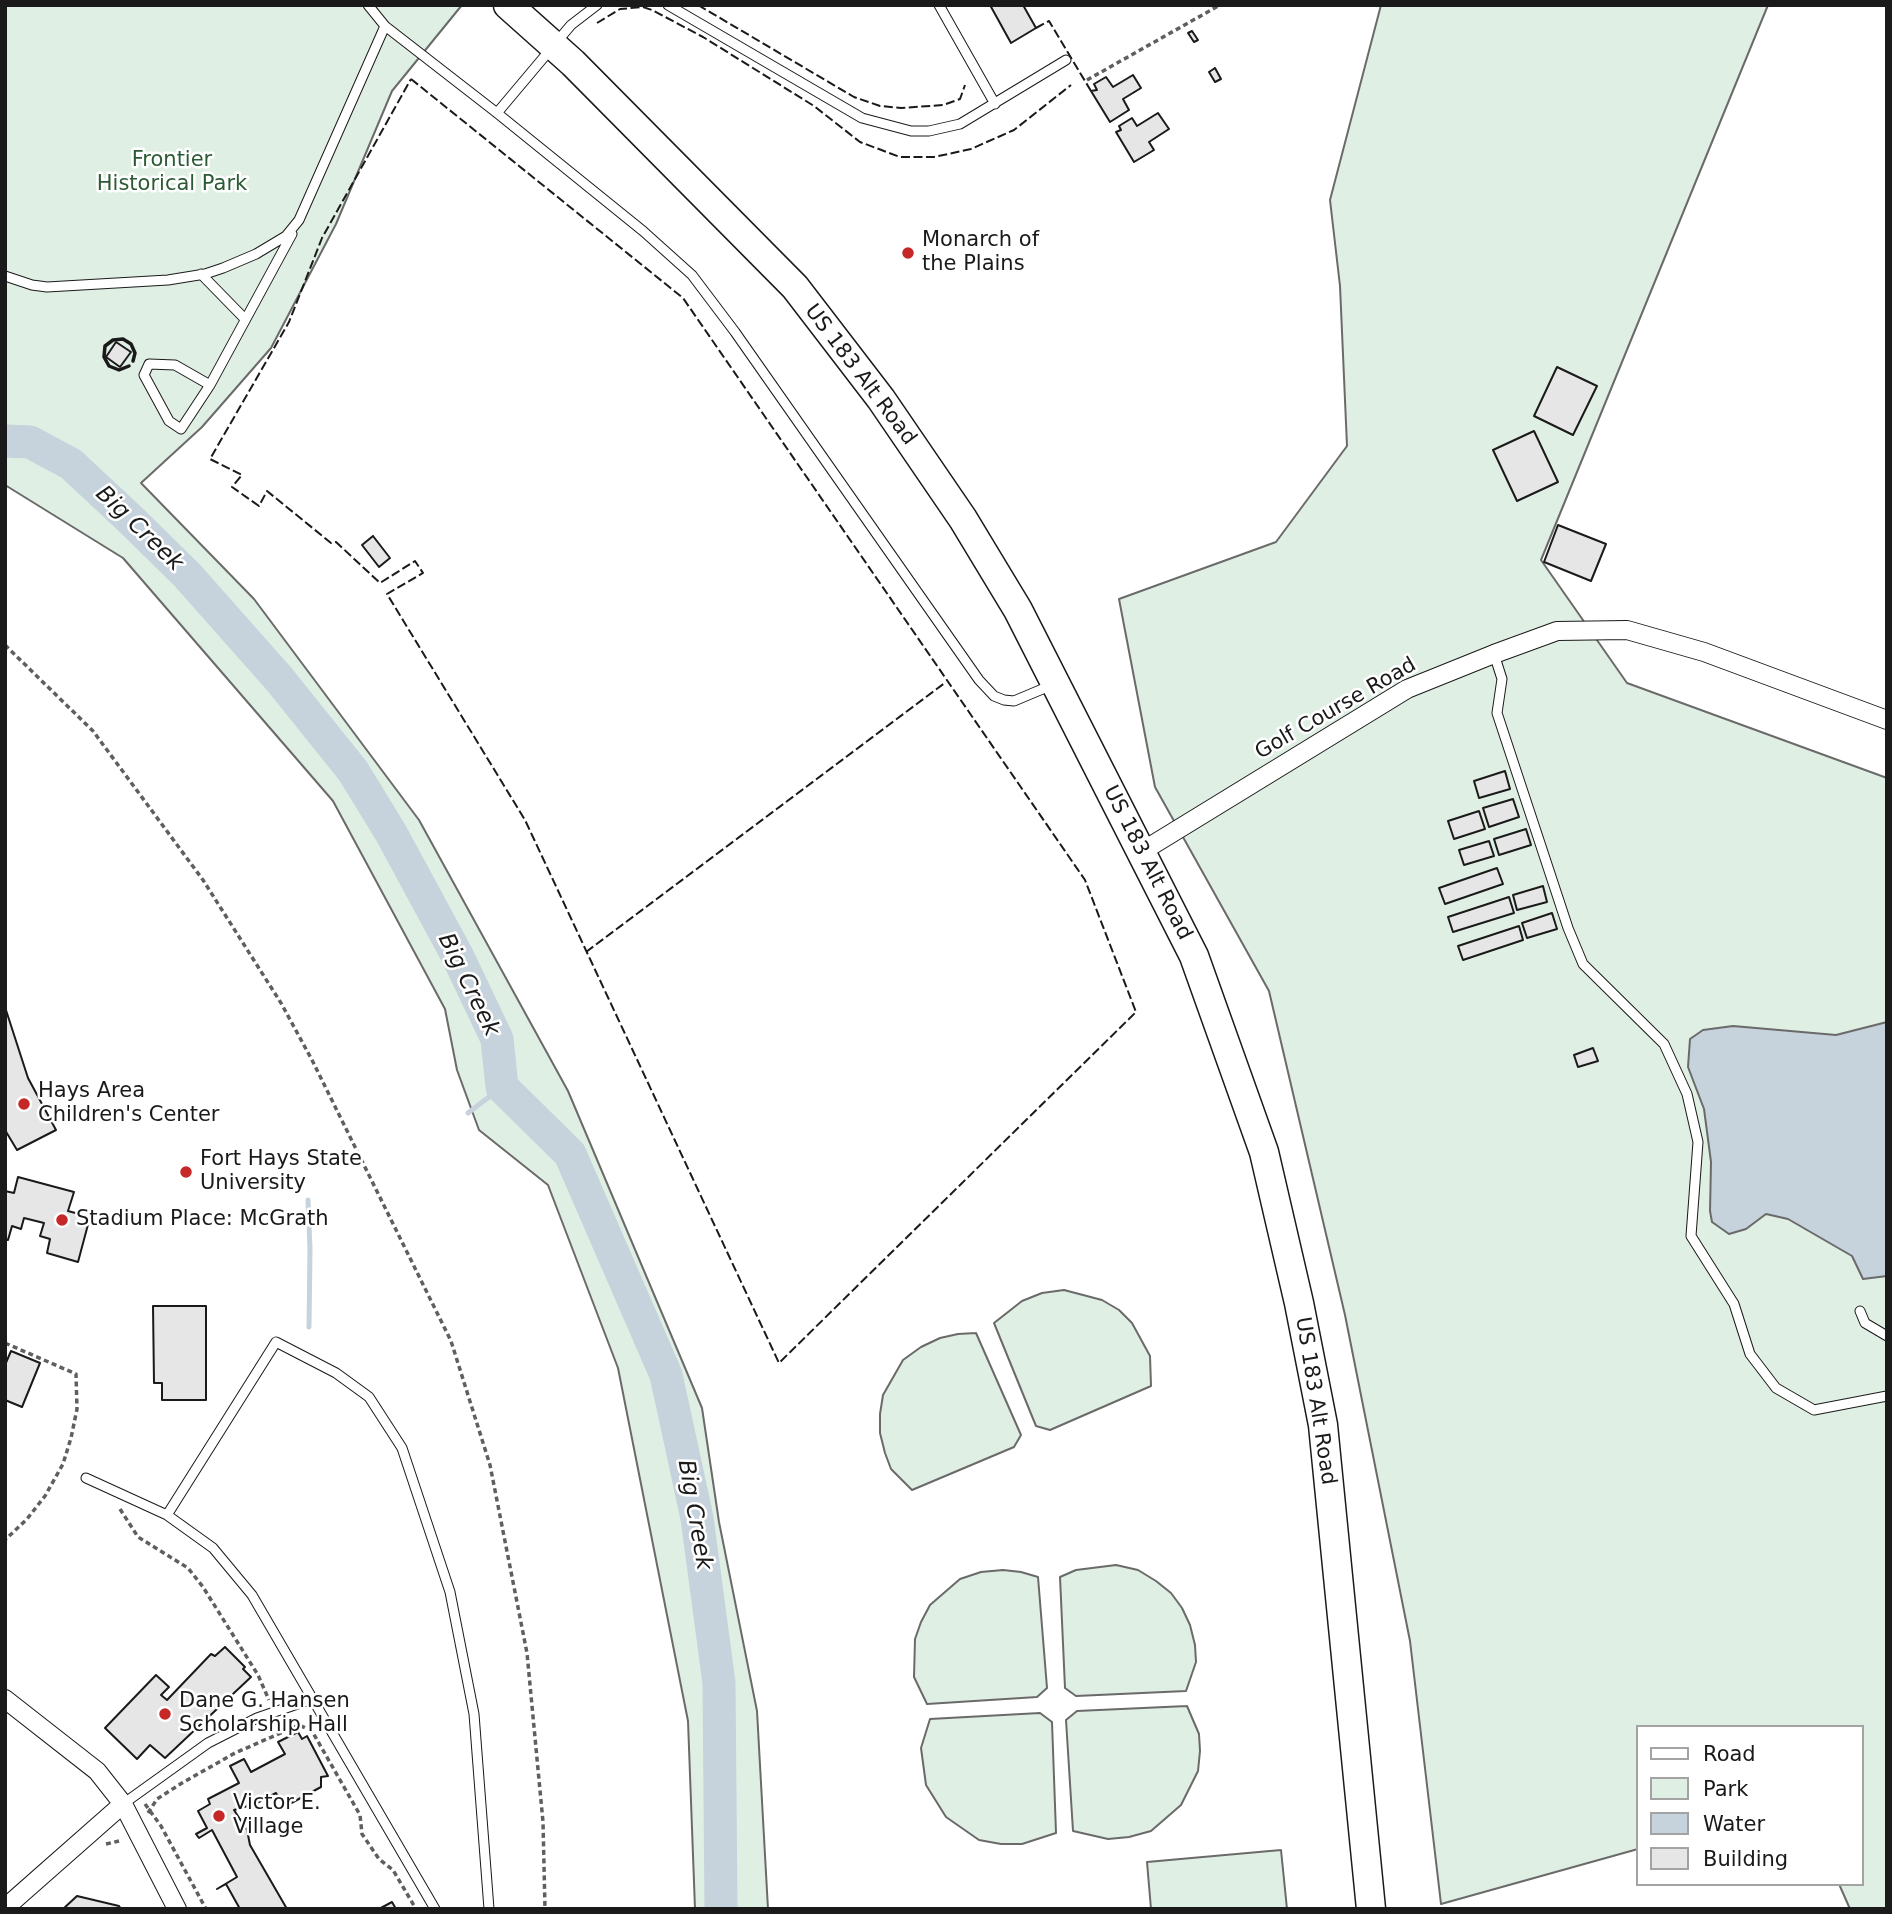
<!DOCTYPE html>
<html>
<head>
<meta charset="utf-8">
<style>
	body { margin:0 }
	#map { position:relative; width:1892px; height:1914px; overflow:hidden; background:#fff; font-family:"DejaVu Sans",sans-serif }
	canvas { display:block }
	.frame { position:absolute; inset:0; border:7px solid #1a1a1a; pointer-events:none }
	.legend { position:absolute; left:1636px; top:1725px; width:228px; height:161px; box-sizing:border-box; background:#fff; border:2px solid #a3a3a3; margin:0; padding:9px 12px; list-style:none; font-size:21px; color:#1a1a1a }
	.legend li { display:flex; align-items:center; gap:14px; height:35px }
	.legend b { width:35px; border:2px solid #a3a3a3 }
</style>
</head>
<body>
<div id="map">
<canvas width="1892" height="1914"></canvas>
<div class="frame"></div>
<ul class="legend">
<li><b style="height:9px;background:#fff"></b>Road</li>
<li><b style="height:19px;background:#e0efe3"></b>Park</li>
<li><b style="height:19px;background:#c6d2dc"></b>Water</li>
<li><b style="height:19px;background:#e6e6e6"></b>Building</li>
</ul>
</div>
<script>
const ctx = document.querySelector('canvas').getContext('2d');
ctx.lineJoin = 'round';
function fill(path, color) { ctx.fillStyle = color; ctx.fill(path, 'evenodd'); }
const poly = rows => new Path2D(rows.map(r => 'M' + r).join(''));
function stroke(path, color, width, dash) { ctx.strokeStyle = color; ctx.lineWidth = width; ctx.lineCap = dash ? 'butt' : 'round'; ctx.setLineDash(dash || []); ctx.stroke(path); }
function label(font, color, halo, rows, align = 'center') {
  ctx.font = font + ' "DejaVu Sans",sans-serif'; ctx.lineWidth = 5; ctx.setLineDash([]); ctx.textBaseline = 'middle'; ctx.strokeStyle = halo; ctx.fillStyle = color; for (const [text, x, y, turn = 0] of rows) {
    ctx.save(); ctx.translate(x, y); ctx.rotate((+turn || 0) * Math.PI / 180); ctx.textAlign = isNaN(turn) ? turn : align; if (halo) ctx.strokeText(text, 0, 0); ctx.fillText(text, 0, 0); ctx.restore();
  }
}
const green = poly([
	[5,5,462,5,392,91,336,224,271,348,202,427,141,483,254,599,419,820,568,1091,702,1408,719,1522,757,1711,768,1909,695,1909,688,1721,618,1368,548,1185,479,1130,457,1070,445,1009,333,801,123,558,5,485,5,5],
	[1381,5,1768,5,1541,560,1627,683,1887,778,1887,1909,1850,1909,1839,1884,1862,1884,1862,1727,1638,1727,1638,1849,1441,1904,1410,1641,1345,1315,1269,991,1155,787,1119,599,1276,542,1347,446,1340,286,1330,200,1381,5],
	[1064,1290,1102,1300,1119,1310,1132,1323,1150,1356,1151,1386,1050,1430,1036,1426,994,1323,1022,1301,1042,1293,1064,1290],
	[976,1333,1021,1435,1014,1447,912,1490,891,1469,885,1453,880,1433,880,1414,883,1395,903,1360,921,1347,940,1338,958,1334,976,1333],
	[1116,1565,1138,1570,1156,1581,1171,1593,1182,1608,1190,1625,1195,1645,1196,1662,1186,1691,1076,1696,1065,1688,1060,1577,1076,1570,1116,1565],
	[1003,1570,1021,1572,1038,1577,1047,1688,1037,1697,927,1704,914,1677,915,1639,921,1622,930,1605,960,1579,981,1572,1003,1570],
	[1187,1706,1199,1734,1200,1751,1198,1771,1181,1805,1151,1831,1129,1837,1108,1839,1073,1831,1066,1720,1077,1711,1187,1706],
	[1040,1713,1052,1722,1056,1833,1022,1844,1001,1844,979,1840,946,1817,926,1785,921,1748,930,1719,1040,1713],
	[1281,1850,1287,1909,1151,1909,1147,1862,1281,1850]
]);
fill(green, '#e0efe3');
stroke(green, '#6a6a6a', 2);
const water = poly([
	[1887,1022,1887,1276,1863,1279,1852,1256,1788,1219,1766,1214,1746,1229,1729,1234,1712,1222,1710,1211,1711,1162,1704,1109,1688,1067,1690,1039,1703,1030,1733,1026,1836,1035,1887,1022]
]);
fill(water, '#c6d2dc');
stroke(water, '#6a6a6a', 2);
stroke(poly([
	[468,1113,502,1087],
	[308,1200,310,1249,309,1327]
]), '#c6d2dc', 5);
stroke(poly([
	[5,441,30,442,71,464,131,520,187,575,280,680,353,771,391,833,458,957,497,1039,502,1087,570,1154,666,1375,697,1518,719,1683,721,1909]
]), '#c6d2dc', 33);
const building = poly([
	[990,5,1023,5,1036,28,1011,43,990,5],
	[1192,31,1198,40,1194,42,1188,33,1192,31],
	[1215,68,1221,79,1215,82,1209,72,1215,68],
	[1133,75,1141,88,1123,99,1129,110,1110,122,1091,91,1097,90,1094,84,1106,77,1113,87,1133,75],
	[1158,113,1169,129,1149,142,1154,150,1134,162,1116,132,1121,130,1119,126,1132,118,1137,126,1158,113],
	[116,342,131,352,120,367,106,357,116,342],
	[1557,367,1597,386,1573,435,1534,416,1557,367],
	[1534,431,1558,482,1517,501,1493,450,1534,431],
	[1558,525,1606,544,1591,581,1544,562,1558,525],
	[373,536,390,558,379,567,362,545,373,536],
	[1505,771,1510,789,1479,798,1474,781,1505,771],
	[1513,799,1519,817,1489,827,1483,808,1513,799],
	[1479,811,1485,829,1454,839,1448,821,1479,811],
	[1526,829,1531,845,1499,855,1494,839,1526,829],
	[1489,841,1494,856,1464,865,1459,850,1489,841],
	[1497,868,1503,884,1445,904,1439,888,1497,868],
	[1543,886,1547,902,1517,910,1513,895,1543,886],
	[1509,897,1514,913,1453,932,1448,917,1509,897],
	[1552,913,1557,929,1527,938,1522,923,1552,913],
	[1519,926,1523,940,1463,960,1458,946,1519,926],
	[5,1007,28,1078,56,1130,17,1150,5,1130,5,1007],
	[1593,1048,1598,1061,1578,1067,1574,1055,1593,1048],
	[18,1177,74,1192,68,1211,90,1217,78,1262,47,1253,50,1239,40,1236,44,1223,24,1218,21,1229,12,1226,8,1240,5,1239,5,1191,14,1193,18,1177],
	[153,1306,206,1306,206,1400,162,1400,162,1383,154,1383,153,1306],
	[11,1351,40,1363,22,1407,5,1400,5,1365,11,1351],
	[225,1647,245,1667,243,1669,251,1677,165,1758,150,1745,137,1759,105,1728,156,1675,169,1687,161,1695,167,1700,211,1654,215,1656,225,1647],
	[298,1732,302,1739,307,1736,328,1776,321,1777,321,1787,284,1807,276,1793,255,1804,234,1810,247,1830,250,1845,287,1909,240,1909,226,1884,217,1889,237,1877,212,1830,199,1838,196,1834,207,1828,198,1811,210,1804,208,1799,239,1783,230,1766,244,1759,251,1772,285,1754,278,1742,298,1732],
	[77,1896,119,1906,121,1909,63,1909,77,1896],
	[392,1902,396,1909,379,1909,392,1902]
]);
fill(building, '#e6e6e6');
stroke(building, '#1a1a1a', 2);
const service = poly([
	[368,5,385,26,497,113,643,231,692,275,735,332,979,680,994,696,1004,700,1014,701,1052,685],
	[668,5,862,118,911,131,929,131,960,124,1066,60],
	[939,5,995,104],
	[497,113,571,25,597,5],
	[201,274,244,318],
	[5,276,32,285,47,287,168,280,205,274,223,268,256,254,286,236,299,220,385,26],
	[210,385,175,365,149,364,144,375,169,421,181,429,210,385,292,234],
	[1494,654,1502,679,1497,713,1568,928,1583,964,1664,1044,1687,1094,1698,1142,1691,1236,1734,1304,1750,1354,1776,1388,1814,1410,1887,1396],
	[1860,1311,1865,1323,1887,1336],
	[86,1478,167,1515],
	[123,1804,208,1743,257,1718,312,1699],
	[435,1909,252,1595,213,1548,167,1515,276,1342,336,1373,369,1397,402,1448,450,1592,474,1714,489,1909]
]);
const minor = poly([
	[1141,852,1407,689,1494,654,1557,631,1627,630,1704,652,1887,720],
	[5,1699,97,1771,123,1804,177,1909],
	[5,1908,123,1804]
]);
const trunk = poly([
	[508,5,573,63,795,287,881,399,963,519,1018,610,1194,956,1264,1152,1299,1303,1323,1425,1371,1909]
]);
stroke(service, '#1a1a1a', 11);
stroke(minor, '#1a1a1a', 20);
stroke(trunk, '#1a1a1a', 31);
stroke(poly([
	[1087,80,1220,5],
	[5,645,93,731,203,880,281,1003,312,1060,451,1341,490,1465,527,1653,543,1822,545,1909],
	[5,1343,76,1374,77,1409,71,1438,63,1464,45,1496,27,1519,5,1540],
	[120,1509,138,1537,188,1568,203,1587,258,1675,269,1700],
	[145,1804,161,1826,206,1909],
	[148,1813,157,1799,182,1783,235,1753,299,1725,312,1731,360,1815,362,1834,379,1859,393,1870,416,1909],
	[106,1844,119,1841]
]), '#5f5f5f', 3.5, [5, 3.5]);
stroke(service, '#fff', 9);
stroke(minor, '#fff', 18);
stroke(trunk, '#fff', 28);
stroke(poly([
	[698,5,854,97,880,106,901,108,943,105,960,99,965,85],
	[597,23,620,9,643,7,652,10,703,37,814,106,860,142,900,157,934,157,971,149,1014,130,1071,85],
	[1036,28,1049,21,1091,91],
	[411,79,683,298,1085,880,1136,1012,779,1363,525,820,387,594,423,573,415,561,380,583,336,542,331,543,267,491,259,506,232,487,242,475,210,459,289,322,322,238,411,79],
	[586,952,946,682]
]), '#1a1a1a', 2, [9, 3.5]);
stroke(poly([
	[129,366,119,370,109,366,104,357,105,346,113,340,123,339,131,344,135,353,133,361]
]), '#1a1a1a', 3.5);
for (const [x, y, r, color] of [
	[908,253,7,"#c62828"],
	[24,1104,7,"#c62828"],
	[186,1172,7,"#c62828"],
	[62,1220,7,"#c62828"],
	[165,1714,7,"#c62828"],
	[219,1816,7,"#c62828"]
]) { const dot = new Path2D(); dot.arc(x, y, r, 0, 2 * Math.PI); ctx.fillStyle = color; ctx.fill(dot); stroke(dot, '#fff', 2.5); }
label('21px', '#2b5a34', '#fff', [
	["Frontier",172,161],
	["Historical Park",172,185]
]);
label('21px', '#1a1a1a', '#fff', [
	["Monarch of",922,241],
	["the Plains",922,265],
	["Hays Area",38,1092],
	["Children's Center",38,1116],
	["Fort Hays State",200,1160],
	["University",200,1184],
	["Stadium Place: McGrath",76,1220],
	["Dane G. Hansen",179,1702],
	["Scholarship Hall",179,1726],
	["Victor E.",233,1804],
	["Village",233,1828]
], 'left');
label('21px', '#1a1a1a', '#fff', [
	["US 183 Alt Road",860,375,53],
	["Golf Course Road",1336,709,-30],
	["US 183 Alt Road",1147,863,63],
	["US 183 Alt Road",1315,1401,81]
]);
label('italic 23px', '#1a1a1a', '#fff', [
	["Big Creek",139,529,44],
	["Big Creek",468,985,64],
	["Big Creek",694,1515,80]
]);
</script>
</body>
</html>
